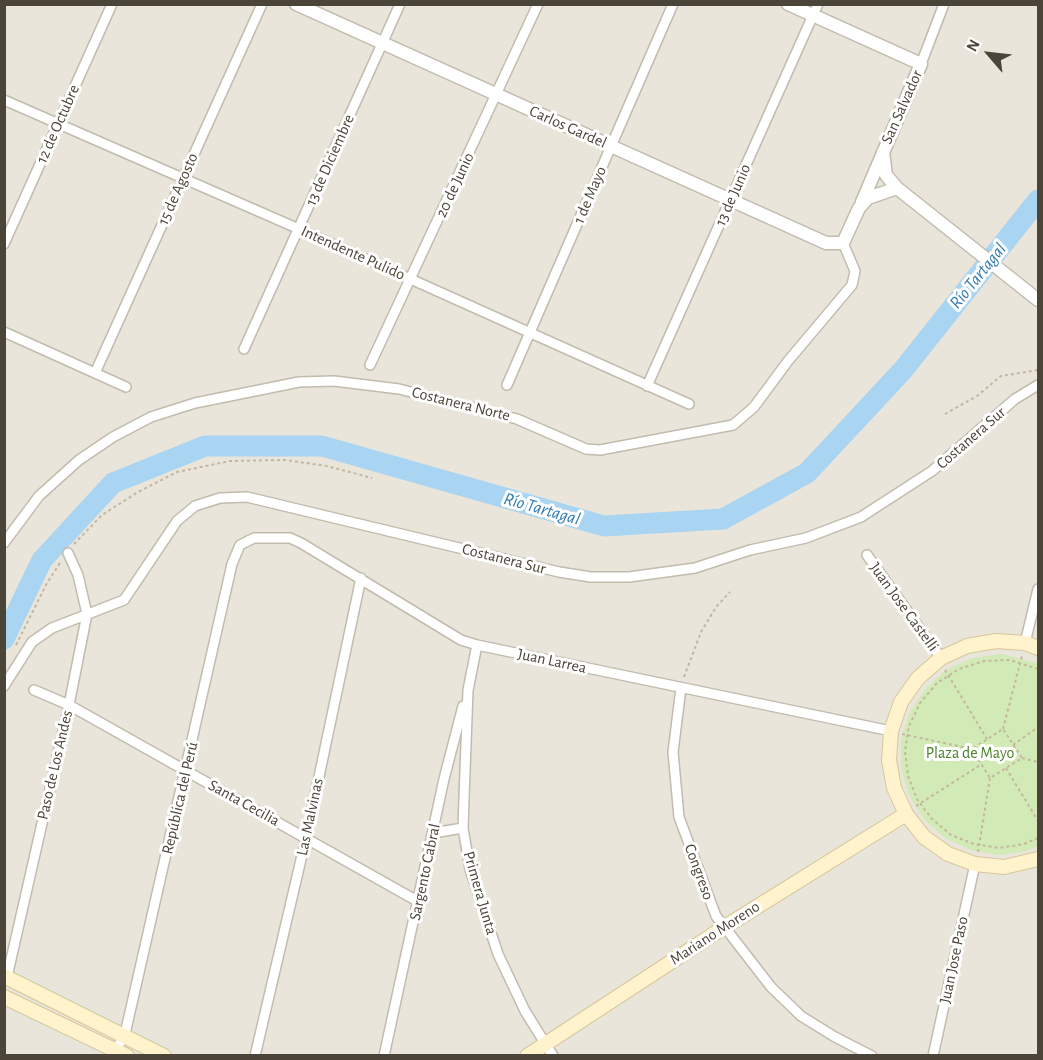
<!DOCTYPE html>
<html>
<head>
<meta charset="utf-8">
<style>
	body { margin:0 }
	#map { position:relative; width:1043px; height:1060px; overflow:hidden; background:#f6f3ec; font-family:"Alegreya Sans",sans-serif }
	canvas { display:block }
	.frame { position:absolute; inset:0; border:6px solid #4b4439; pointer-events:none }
	.north { position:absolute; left:959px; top:24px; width:60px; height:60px; -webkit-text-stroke:4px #fff; paint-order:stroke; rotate:298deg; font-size:16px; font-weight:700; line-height:24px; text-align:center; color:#4b4439 }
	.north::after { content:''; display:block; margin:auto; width:21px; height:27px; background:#4b4439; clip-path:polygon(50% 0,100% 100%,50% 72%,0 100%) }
</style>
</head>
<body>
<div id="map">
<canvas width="1043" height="1060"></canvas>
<div class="frame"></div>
<div class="north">N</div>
</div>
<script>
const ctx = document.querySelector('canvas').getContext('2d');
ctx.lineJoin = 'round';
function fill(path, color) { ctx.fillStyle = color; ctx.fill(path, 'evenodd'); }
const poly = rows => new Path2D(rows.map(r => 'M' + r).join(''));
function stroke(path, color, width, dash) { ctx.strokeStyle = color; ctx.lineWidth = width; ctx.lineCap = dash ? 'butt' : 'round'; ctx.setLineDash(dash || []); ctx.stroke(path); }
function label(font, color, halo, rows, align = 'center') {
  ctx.font = font + ' "Alegreya Sans",sans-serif'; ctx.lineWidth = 6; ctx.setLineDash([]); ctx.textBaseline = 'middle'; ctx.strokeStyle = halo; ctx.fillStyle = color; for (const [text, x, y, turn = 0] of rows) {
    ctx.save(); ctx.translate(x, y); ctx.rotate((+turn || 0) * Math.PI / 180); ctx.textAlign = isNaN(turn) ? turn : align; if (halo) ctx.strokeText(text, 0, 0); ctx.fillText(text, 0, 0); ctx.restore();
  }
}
fill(poly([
	[5,5,1038,5,1038,1055,5,1055]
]), '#eae5da');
fill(poly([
	[1001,654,1038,663,1038,846,1027,851,999,855,971,850,945,838,924,819,909,795,901,768,901,739,910,712,926,688,947,669,973,658]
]), '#d2eab5');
stroke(poly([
	[4,639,42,560,113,483,205,446,322,446,604,526,723,519,807,473,903,370,1038,200]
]), '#a9d4f2', 21);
const minor = poly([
	[921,64,944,4],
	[4,100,299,229,689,404],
	[4,244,112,4],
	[4,332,126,387],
	[244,349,400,4],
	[370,365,538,4],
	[95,373,262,4],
	[507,385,673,4],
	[647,386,818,4],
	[4,543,39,496,79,460,113,437,151,417,195,403,299,382,334,381,399,389,517,419,586,449,600,450,733,425,754,407,788,361,852,285,855,271,843,243],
	[867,555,941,658],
	[1025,643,1038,589],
	[477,645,468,690,464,798,463,828,470,869,498,954,525,1011,553,1056],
	[4,686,32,642,52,628,124,600,177,521,195,506,220,498,247,497,559,572,591,577,629,577,695,568,750,550,806,538,861,517,932,471,1015,399,1038,385],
	[681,688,673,752,679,817,716,916,771,987,801,1016,835,1037,872,1056],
	[34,690,69,705,419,902],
	[433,833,463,828],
	[7,977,69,705,87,614,78,575,68,553],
	[116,1050,125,1034,232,564,240,545,254,538,290,538,301,543,461,640,477,645,891,731],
	[255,1056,306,838,361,578],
	[384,1056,444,779,463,706],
	[933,1056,975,864]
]);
const tertiary = poly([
	[296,4,826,243,843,243,859,208,868,198,897,188],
	[788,4,921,64,862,202],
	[883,152,886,175,897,188,1038,300]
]);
const secondary = poly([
	[1038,648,1025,643,996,641,967,646,941,658,918,678,901,702,891,731,889,760,894,788,906,814,924,837,948,854,975,864,1004,867,1038,859],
	[4,976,164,1056],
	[4,997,127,1056],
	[527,1056,723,928,906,814]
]);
stroke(minor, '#c2bbae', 12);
stroke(tertiary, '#c2bbae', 15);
stroke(secondary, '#d6c79b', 16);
stroke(poly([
	[945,414,977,396,1001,376,1038,370],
	[74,544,102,515,138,492,177,472,230,461,285,460,327,466,372,478],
	[16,645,47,583,60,563],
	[1038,669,1010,660,984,661,959,669,937,683,920,703,909,726,905,751,908,776,917,799,932,819,951,835,974,844,999,848,1024,844,1038,838],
	[945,670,987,739],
	[684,677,701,632,716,607,730,592],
	[1003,729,1022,656],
	[902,734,972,749,990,778,1022,758,1003,729,972,749],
	[1013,745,1038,727],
	[1022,758,1038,762],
	[1006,768,1038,821],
	[916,806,982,764],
	[978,852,990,778]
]), '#c4b79f', 2, [3, 3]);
stroke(minor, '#fff', 9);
stroke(tertiary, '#fff', 12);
stroke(secondary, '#fff3cd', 14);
label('16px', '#4b4439', '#fff', [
	["San Salvador",902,107,-66],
	["12 de Octubre",58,124,-66],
	["Carlos Gardel",568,127,24],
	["13 de Diciembre",330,160,-66],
	["20 de Junio",455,185,-65],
	["15 de Agosto",178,189,-66],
	["1 de Mayo",590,195,-67],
	["13 de Junio",733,195,-66],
	["Intendente Pulido",353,253,24],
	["Costanera Norte",461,404,14],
	["Costanera Sur",971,438,-41],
	["Costanera Sur",504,559,14],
	["Juan Jose Castelli",904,607,54],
	["Juan Larrea",552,661,12],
	["Paso de Los Andes",55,765,-77],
	["República del Perú",180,798,-77],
	["Santa Cecilia",244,803,29],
	["Las Malvinas",310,817,-78],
	["Sargento Cabral",425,872,-78],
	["Congreso",699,872,70],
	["Primera Junta",480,893,74],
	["Mariano Moreno",715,933,-33],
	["Juan Jose Paso",954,960,-78]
]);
label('16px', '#4a7f2a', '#fff', [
	["Plaza de Mayo",970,753]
]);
label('italic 18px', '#2e7ab2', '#fff', [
	["Río Tartagal",978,276,-51],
	["Río Tartagal",542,509,16]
]);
</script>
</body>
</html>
